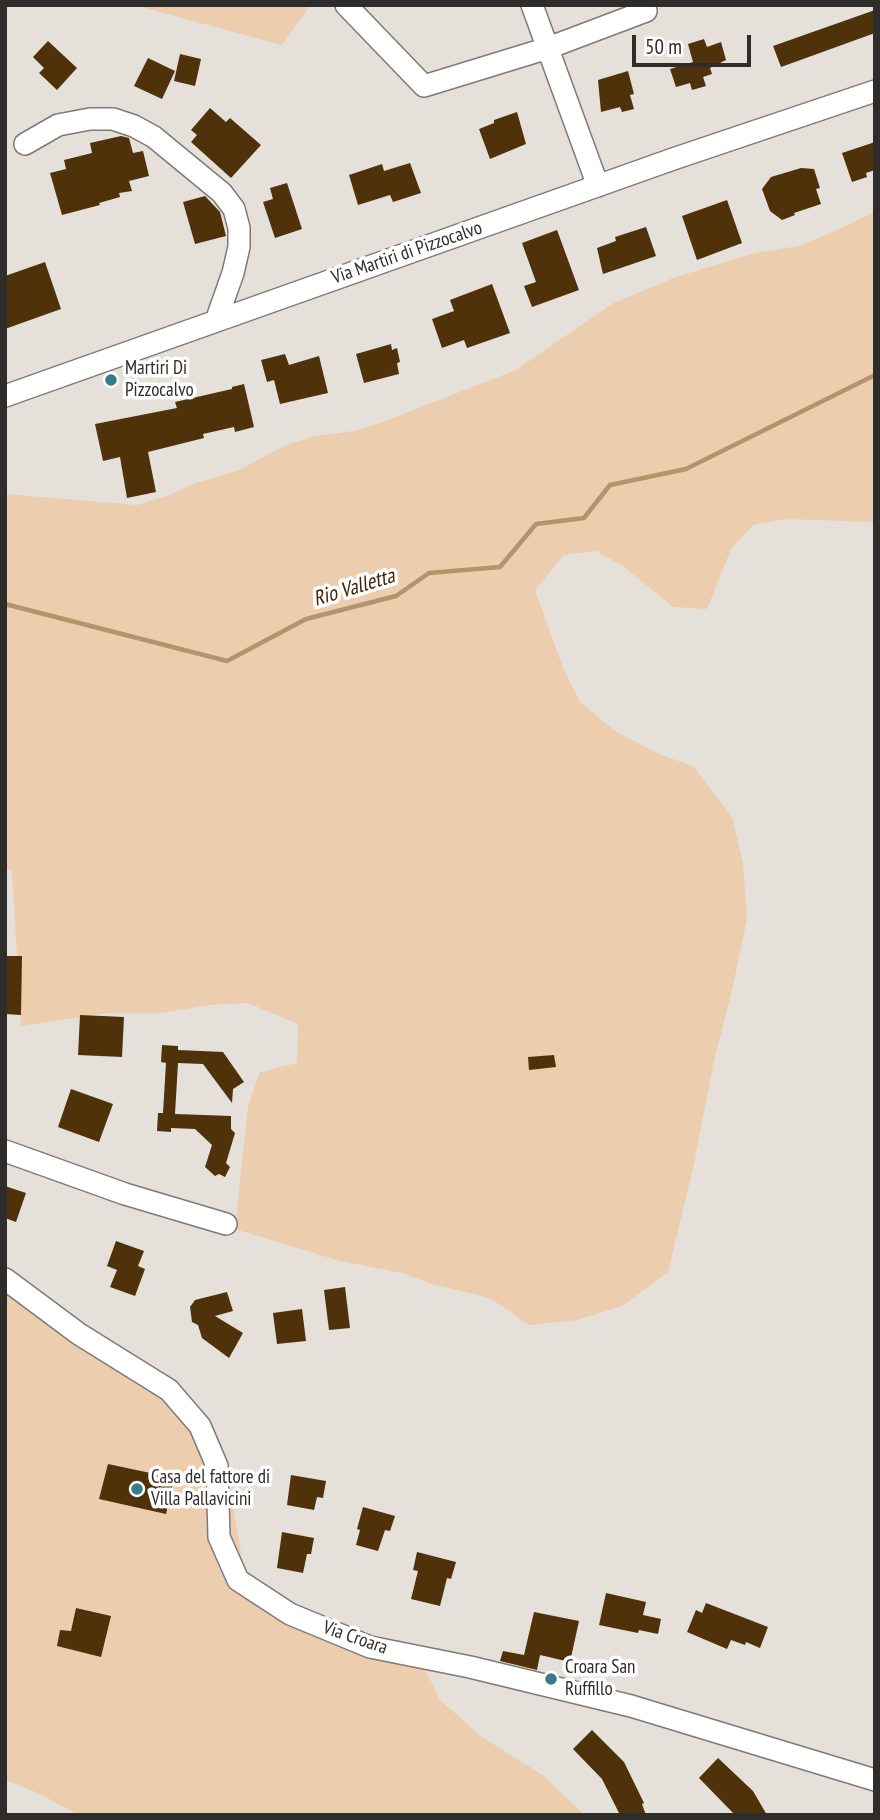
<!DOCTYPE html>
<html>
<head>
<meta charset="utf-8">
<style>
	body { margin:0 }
	#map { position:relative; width:880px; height:1820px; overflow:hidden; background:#e5e0da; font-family:"PT Sans Narrow",sans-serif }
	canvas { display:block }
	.frame { position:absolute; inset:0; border:7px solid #2f2d2b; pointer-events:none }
	.scale { position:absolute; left:632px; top:35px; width:119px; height:32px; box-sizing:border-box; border:4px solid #2f2d2b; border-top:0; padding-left:9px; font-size:21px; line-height:24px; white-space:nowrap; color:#2f2d2b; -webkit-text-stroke:5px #fff; paint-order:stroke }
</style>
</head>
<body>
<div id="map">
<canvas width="880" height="1820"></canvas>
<div class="frame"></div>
<div class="scale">50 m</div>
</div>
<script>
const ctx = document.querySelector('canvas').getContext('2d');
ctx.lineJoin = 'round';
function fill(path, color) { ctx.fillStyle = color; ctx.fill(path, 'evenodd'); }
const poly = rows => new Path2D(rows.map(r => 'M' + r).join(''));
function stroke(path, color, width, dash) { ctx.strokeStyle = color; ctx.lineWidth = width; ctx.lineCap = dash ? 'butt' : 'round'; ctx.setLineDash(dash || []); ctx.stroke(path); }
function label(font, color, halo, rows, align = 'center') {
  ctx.font = font + ' "PT Sans Narrow",sans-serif'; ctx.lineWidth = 7; ctx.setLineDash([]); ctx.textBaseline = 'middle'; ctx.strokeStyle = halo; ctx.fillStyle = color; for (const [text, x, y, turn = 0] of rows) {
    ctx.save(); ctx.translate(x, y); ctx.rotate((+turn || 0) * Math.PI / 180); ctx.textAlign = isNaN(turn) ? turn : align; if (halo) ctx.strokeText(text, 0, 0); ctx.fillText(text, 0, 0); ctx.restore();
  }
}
fill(poly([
	[134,5,311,5,282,45],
	[875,212,875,522,785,519,753,525,731,549,707,609,673,607,623,566,596,551,564,555,535,590,563,668,580,702,615,731,659,754,693,766,732,817,743,863,747,919,732,990,713,1065,694,1164,668,1272,622,1306,577,1320,529,1325,490,1298,432,1284,402,1273,340,1261,235,1229,248,1106,260,1072,297,1063,298,1024,248,1003,209,1005,162,1013,109,1013,21,1026,12,870,5,868,5,494,137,505,167,496,190,485,239,470,284,446,311,437,353,431,383,422,516,370,612,304,673,278,755,253,799,246,837,230],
	[5,1279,167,1398,223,1473,232,1500,244,1570,268,1595,369,1653,425,1669,440,1700,482,1737,544,1776,584,1815,79,1815,38,1793,5,1780]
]), '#eccdad');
stroke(poly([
	[5,604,227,661,306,619,396,596,429,573,500,567,536,524,584,518,610,485,686,469,875,375]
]), '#b5936d', 4.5);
fill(poly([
	[875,10,875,33,781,67,773,46],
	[704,39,707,47,721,42,726,60,710,68,712,74,703,77,706,86,692,90,690,83,676,87,670,69,693,62,688,44],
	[48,41,77,68,57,90,39,73,44,68,33,57],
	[180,54,201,59,195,86,174,81],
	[148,58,175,71,162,99,134,86],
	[628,71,634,94,630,95,634,109,622,112,620,107,601,112,598,80],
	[210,108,226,122,230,118,261,145,231,178,191,142,197,135,191,130],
	[517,112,526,144,490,159,479,129,494,123,494,120],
	[121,136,129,138,133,153,143,151,149,176,129,181,132,191,119,193,120,197,99,203,100,205,62,215,50,173,66,169,64,160,92,153,90,143],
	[875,142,875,170,866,173,867,177,852,182,842,153],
	[410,163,421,193,393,202,390,195,358,205,349,175,382,164,384,171],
	[801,168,814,169,820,188,816,189,821,204,794,213,795,215,782,220,770,211,762,189,771,177],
	[287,183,302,229,275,238,263,202,273,199,270,188],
	[205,196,220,212,226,236,195,244,183,202],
	[727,200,742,243,697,260,682,216],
	[646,227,656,256,603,274,597,248,616,241,615,237],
	[557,230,579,290,532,307,524,286,536,282,522,243],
	[45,262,61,309,5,329,5,276],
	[492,284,510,333,467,348,464,340,442,348,432,319,454,311,450,300],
	[391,344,392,350,397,348,400,362,397,363,399,374,364,383,356,354],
	[285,354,289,365,319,356,328,393,280,404,274,380,267,382,261,360],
	[244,384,254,427,235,432,234,427,203,434,204,438,148,452,156,492,127,498,120,457,103,461,95,424,177,408,175,402,232,389,232,387],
	[5,956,22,956,21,1015,5,1014],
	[80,1015,124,1017,122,1057,78,1055],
	[162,1045,178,1046,178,1050,223,1052,244,1082,233,1089,232,1103,203,1064,178,1063,175,1114,231,1116,231,1129,235,1133,226,1163,230,1167,225,1177,219,1174,215,1176,205,1167,212,1145,195,1129,171,1128,171,1132,157,1131,158,1113,163,1113,166,1063,161,1062],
	[554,1055,556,1067,529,1070,528,1057],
	[71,1089,113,1104,99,1142,58,1127],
	[5,1186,26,1193,16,1222,5,1218],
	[116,1241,144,1251,138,1266,145,1269,135,1296,110,1287,117,1270,107,1266],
	[345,1287,350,1328,329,1330,324,1290],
	[227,1292,233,1311,215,1316,243,1333,229,1358,202,1338,198,1325,192,1322,190,1307,195,1300],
	[302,1309,306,1341,277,1344,273,1313],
	[108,1464,174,1478,166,1514,99,1499],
	[291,1475,326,1481,323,1498,317,1497,314,1510,287,1505],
	[363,1507,395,1516,390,1531,385,1530,378,1551,356,1545,360,1530,357,1529],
	[282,1532,314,1538,311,1554,307,1554,303,1573,277,1568],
	[417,1552,456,1562,451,1579,447,1578,440,1606,411,1599,418,1571,413,1570],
	[606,1593,646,1602,643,1615,661,1619,658,1634,639,1630,638,1633,599,1625],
	[706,1603,768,1627,760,1648,746,1642,745,1645,731,1640,727,1649,687,1632,696,1610,702,1613],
	[76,1608,111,1616,101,1657,57,1646,60,1630,71,1631],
	[534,1612,579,1621,570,1662,540,1655,537,1670,500,1661,503,1651,524,1655],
	[592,1730,624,1762,644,1803,642,1804,646,1815,620,1815,602,1779,573,1749],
	[718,1758,753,1791,767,1815,735,1815,699,1778]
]), '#4f310a');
const minor = poly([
	[346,5,424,86,548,48,646,11],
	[532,5,598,186],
	[25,144,58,125,90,119,113,119,134,126,154,137,222,193,234,209,239,228,239,247,233,273,216,321],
	[5,396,676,158,875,91],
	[5,1151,125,1194,226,1224],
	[5,1279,79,1334,169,1390,200,1426,217,1466,219,1537,238,1580,290,1614,370,1647,470,1667,631,1706,875,1780]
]);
stroke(minor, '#7f7a75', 24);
stroke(minor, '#fff', 21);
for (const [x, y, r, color] of [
	[111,380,7,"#397a8c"],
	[137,1489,7,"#397a8c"],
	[551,1679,7,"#397a8c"]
]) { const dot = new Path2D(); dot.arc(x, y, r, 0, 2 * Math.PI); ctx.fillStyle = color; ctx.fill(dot); stroke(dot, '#fff', 2.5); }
label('19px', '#2f2d2b', '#fff', [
	["Via Martiri di Pizzocalvo",407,253,-19],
	["Via Croara",355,1638,19]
]);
label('19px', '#2f2d2b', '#fff', [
	["Martiri Di",125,369],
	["Pizzocalvo",125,391],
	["Casa del fattore di",151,1478],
	["Villa Pallavicini",151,1500],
	["Croara San",565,1668],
	["Ruffillo",565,1690]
], 'left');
label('italic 21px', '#3d2505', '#fff', [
	["Rio Valletta",354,588,-17]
]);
</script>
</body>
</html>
